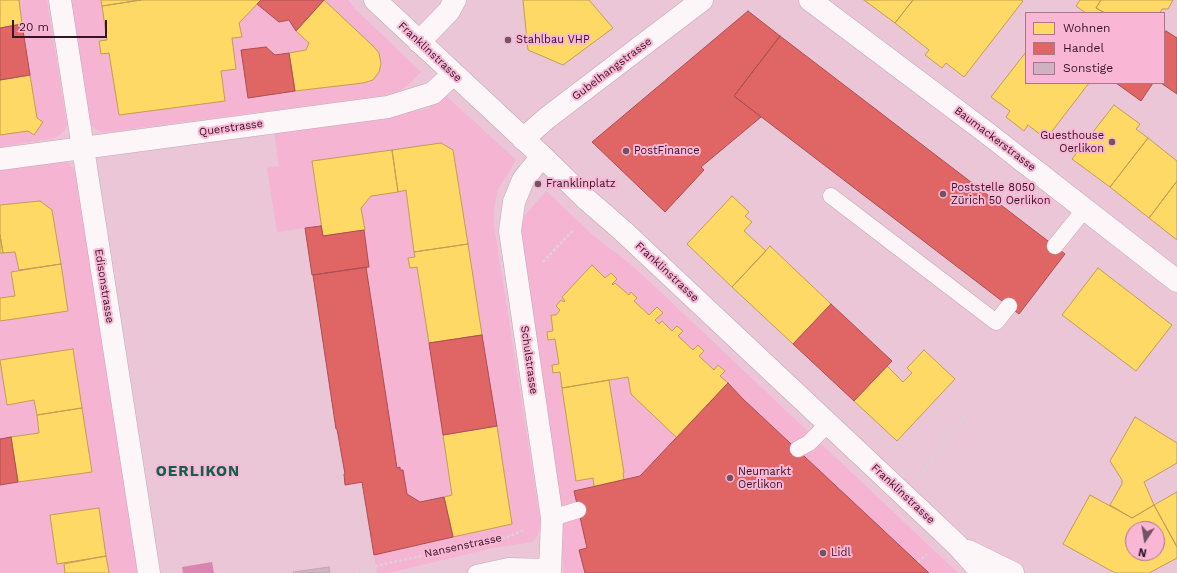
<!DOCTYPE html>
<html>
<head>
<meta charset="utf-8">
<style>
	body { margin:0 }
	#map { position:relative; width:1177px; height:573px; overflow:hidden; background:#eac6d6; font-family:"Work Sans",sans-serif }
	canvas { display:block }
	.legend { position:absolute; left:1025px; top:12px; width:140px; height:72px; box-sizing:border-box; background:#f9b7d5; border:1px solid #aa768e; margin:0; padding:5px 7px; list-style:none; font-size:12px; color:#331524 }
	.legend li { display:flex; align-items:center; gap:8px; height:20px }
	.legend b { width:20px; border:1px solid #aa768e }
	.north { position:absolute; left:1125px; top:521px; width:40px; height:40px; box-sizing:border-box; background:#f9b7d5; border:1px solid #aa768e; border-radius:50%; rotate:192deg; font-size:11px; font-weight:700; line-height:16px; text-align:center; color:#331524 }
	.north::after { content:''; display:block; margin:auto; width:14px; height:18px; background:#735362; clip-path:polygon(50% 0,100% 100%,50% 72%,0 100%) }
	.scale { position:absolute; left:12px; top:20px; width:95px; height:18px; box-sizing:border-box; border:2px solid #331524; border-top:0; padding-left:5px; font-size:12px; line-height:14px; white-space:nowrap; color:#331524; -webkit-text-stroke:3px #f9b7d5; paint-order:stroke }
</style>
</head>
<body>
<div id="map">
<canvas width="1177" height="573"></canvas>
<ul class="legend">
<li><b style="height:11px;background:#ffd966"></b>Wohnen</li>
<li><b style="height:11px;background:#e06666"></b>Handel</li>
<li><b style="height:11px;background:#d0b1c0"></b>Sonstige</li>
</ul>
<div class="north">N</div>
<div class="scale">20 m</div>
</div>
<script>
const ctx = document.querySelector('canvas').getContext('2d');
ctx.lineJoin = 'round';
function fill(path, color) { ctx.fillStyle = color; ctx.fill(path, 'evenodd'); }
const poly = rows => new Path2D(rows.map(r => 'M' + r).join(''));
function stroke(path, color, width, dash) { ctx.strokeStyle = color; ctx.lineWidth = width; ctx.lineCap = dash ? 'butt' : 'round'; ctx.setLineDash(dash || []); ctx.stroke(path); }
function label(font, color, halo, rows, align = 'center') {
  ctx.font = font + ' "Work Sans",sans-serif'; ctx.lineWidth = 4; ctx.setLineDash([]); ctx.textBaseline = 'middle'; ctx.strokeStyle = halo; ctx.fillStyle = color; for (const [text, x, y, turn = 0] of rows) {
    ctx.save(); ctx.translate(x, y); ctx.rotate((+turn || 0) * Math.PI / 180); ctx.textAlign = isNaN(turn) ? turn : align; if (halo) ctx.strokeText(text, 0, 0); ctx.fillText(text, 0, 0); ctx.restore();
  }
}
fill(poly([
	[0,0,47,0,67,125,64,131,57,137,50,139,0,147],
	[68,0,348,0,355,9,421,72,407,86,396,93,383,96,108,132,99,131,92,126,88,121],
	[443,93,516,160,498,190,494,208,494,226,540,519,540,528,538,535,532,542,492,548,389,573,377,573,362,483,345,485,344,474,345,474,336,429,313,275,312,275,305,228,277,232,267,168,279,166,274,131,428,109],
	[55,160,67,162,74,169,77,178,139,573,0,573,0,168],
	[546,191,594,236,635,268,958,573,564,573,519,249,521,228,525,215]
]), '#f5b4d2');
fill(poly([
	[212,562,214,573,183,573,182,567]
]), '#da84b0');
const homes = poly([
	[0,0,19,0,22,24,0,28,0,0],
	[101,0,141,0,102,6,101,0],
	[141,0,261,0,239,23,242,37,232,38,236,69,221,71,225,101,119,115,109,53,101,54,99,41,107,40,102,6,141,0],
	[324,0,373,46,379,53,381,64,379,72,373,80,363,83,295,91,289,53,306,50,309,43,296,31,324,0],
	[523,0,589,0,613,28,563,65,528,50,523,0],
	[864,0,913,0,895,23,864,0],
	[913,0,1021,0,1023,1,964,77,946,63,942,68,925,55,929,50,895,23,913,0],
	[1080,0,1101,0,1096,8,1105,13,1086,13,1076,6,1080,0],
	[1101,0,1173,0,1168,9,1162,9,1160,13,1105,13,1096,8,1101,0],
	[1026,52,1026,83,1089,83,1046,139,1028,125,1024,131,1006,117,1010,111,991,97,1026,52],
	[30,75,37,118,43,122,34,135,28,131,0,135,0,80,30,75],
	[1114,105,1140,124,1136,129,1148,138,1110,187,1072,159,1114,105],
	[1148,138,1177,161,1177,181,1149,218,1110,187,1148,138],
	[441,143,453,150,468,244,414,252,406,190,398,192,392,150,441,143],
	[392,150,398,192,371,196,361,208,365,230,323,236,312,161,392,150],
	[1177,181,1177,240,1149,218,1177,181],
	[732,196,749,212,745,216,752,222,744,231,766,251,732,287,687,244,732,196],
	[40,201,52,210,61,264,19,270,15,252,3,253,0,235,0,205,40,201],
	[0,235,3,253,0,253,0,235],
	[468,244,482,335,429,343,417,267,410,268,408,258,415,257,414,252,468,244],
	[770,246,831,304,793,344,732,287,770,246],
	[61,264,68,311,0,321,0,298,15,296,11,272,61,264],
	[592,265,605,278,611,273,617,279,612,284,613,285,615,283,629,295,631,292,637,298,634,301,649,315,657,307,663,313,655,320,659,324,662,321,672,331,677,326,683,331,678,336,693,350,698,345,704,351,699,356,714,370,718,365,725,371,720,376,728,383,677,438,631,394,628,377,562,388,560,372,553,373,552,365,559,364,555,339,548,340,547,332,553,331,551,315,556,315,560,310,556,306,561,300,564,302,565,301,562,297,592,265],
	[1098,268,1172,325,1136,371,1062,315,1098,268],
	[73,349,82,408,37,415,34,400,7,405,0,360,73,349],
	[924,350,955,379,897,441,854,401,887,366,903,382,912,373,907,368,924,350],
	[609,380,624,473,623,473,624,480,594,487,593,478,576,481,562,388,609,380],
	[82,408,92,472,18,482,11,437,39,433,37,415,82,408],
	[1135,417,1177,443,1177,463,1144,482,1154,505,1132,518,1110,505,1122,484,1122,480,1110,461,1135,417],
	[497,426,512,524,453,537,444,497,452,495,443,435,497,426],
	[1177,492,1177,547,1154,505,1177,492],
	[1090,495,1132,518,1154,505,1177,547,1177,558,1149,573,1115,573,1063,544,1090,495],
	[1133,529,1157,529,1157,553,1133,553,1133,529],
	[99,508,106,556,57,564,50,515,99,508],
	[106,556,109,573,65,573,64,564,106,556]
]);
fill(homes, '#ffd966');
stroke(homes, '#c29e52', 1);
const shops = poly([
	[261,0,324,0,296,31,289,20,279,22,257,4,261,0],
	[748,11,780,36,734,96,761,117,701,167,704,170,665,212,592,142,748,11],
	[22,24,30,75,0,80,0,28,22,24],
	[1166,31,1177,38,1177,94,1161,83,1164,83,1164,34,1166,31],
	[780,36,1065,254,1019,314,734,96,780,36],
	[266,47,275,55,289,53,295,91,248,98,241,50,266,47],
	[1116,83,1153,83,1141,101,1116,83],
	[321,226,323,236,364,230,369,267,312,275,305,228,321,226],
	[366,267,397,468,400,467,400,470,403,470,407,494,420,502,444,497,453,537,374,555,362,482,345,485,344,474,345,474,337,429,336,429,313,275,366,267],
	[831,304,892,361,854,401,793,344,831,304],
	[482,335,497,426,443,435,429,343,482,335],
	[728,383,743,399,929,573,585,573,579,550,587,548,574,491,640,476,728,383],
	[11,437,18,482,0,485,0,439,11,437]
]);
fill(shops, '#e06666');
stroke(shops, '#ac4e52', 1);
const building = poly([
	[329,567,330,573,293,572,329,567]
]);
fill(building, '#d0b1c0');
stroke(building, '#c4a5b3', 1);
const lane = poly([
	[831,196,996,322,1009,306],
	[1055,246,1085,209],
	[798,449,809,443,828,424],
	[552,518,578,510],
	[476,573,508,566,550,567]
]);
const street = poly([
	[60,0,149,573],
	[810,0,987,133,1177,281],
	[419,42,449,11,455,0],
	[523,139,547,118,702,0],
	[542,156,523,180,514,202,510,231,552,518,550,573],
	[0,159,388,107,433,93,453,74]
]);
const secondary = poly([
	[375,0,542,156,585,198,623,231,937,526,958,546,982,573],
	[968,551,1013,573]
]);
stroke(lane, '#c5a6b5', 17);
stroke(street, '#c5a6b5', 23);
stroke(secondary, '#c5a6b5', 23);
stroke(poly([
	[543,262,574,229],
	[921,475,949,433,971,412],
	[918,562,927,554],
	[356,573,375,566,508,537,524,530]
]), '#dcd1d6', 2.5, [3, 2]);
stroke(lane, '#fcf6f9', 16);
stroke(street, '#fcf6f9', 22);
stroke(secondary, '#fcf6f9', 22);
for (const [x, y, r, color] of [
	[508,40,4,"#735362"],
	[1112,142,4,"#735362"],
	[626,151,4,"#735362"],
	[538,184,4,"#735362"],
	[943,194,4,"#735362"],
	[730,478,4,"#735362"],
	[823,553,4,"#735362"]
]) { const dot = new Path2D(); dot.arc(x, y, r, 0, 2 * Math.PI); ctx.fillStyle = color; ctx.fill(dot); stroke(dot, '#f9b7d5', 1.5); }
label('11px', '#331524', '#f9b7d5', [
	["Stahlbau VHP",516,40],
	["Guesthouse",1104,136,"right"],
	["Oerlikon",1104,149,"right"],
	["PostFinance",634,151],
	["Franklinplatz",546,184],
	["Poststelle 8050",951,188],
	["Zürich 50 Oerlikon",951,201],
	["Neumarkt",738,472],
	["Oerlikon",738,485],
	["Lidl",831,553]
], 'left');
label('11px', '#331524', '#f9b7d5', [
	["Franklinstrasse",430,52,43],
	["Gubelhangstrasse",612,69,-37],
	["Querstrasse",231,128,-8],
	["Baumackerstrasse",995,139,37],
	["Franklinstrasse",667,272,43],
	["Edisonstrasse",104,286,81],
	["Schulstrasse",529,360,82],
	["Franklinstrasse",903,494,43],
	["Nansenstrasse",463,546,-12]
]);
ctx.letterSpacing = '1px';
label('bold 15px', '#12604b', '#f9b7d5', [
	["OERLIKON",198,472]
]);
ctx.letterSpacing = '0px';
</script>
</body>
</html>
